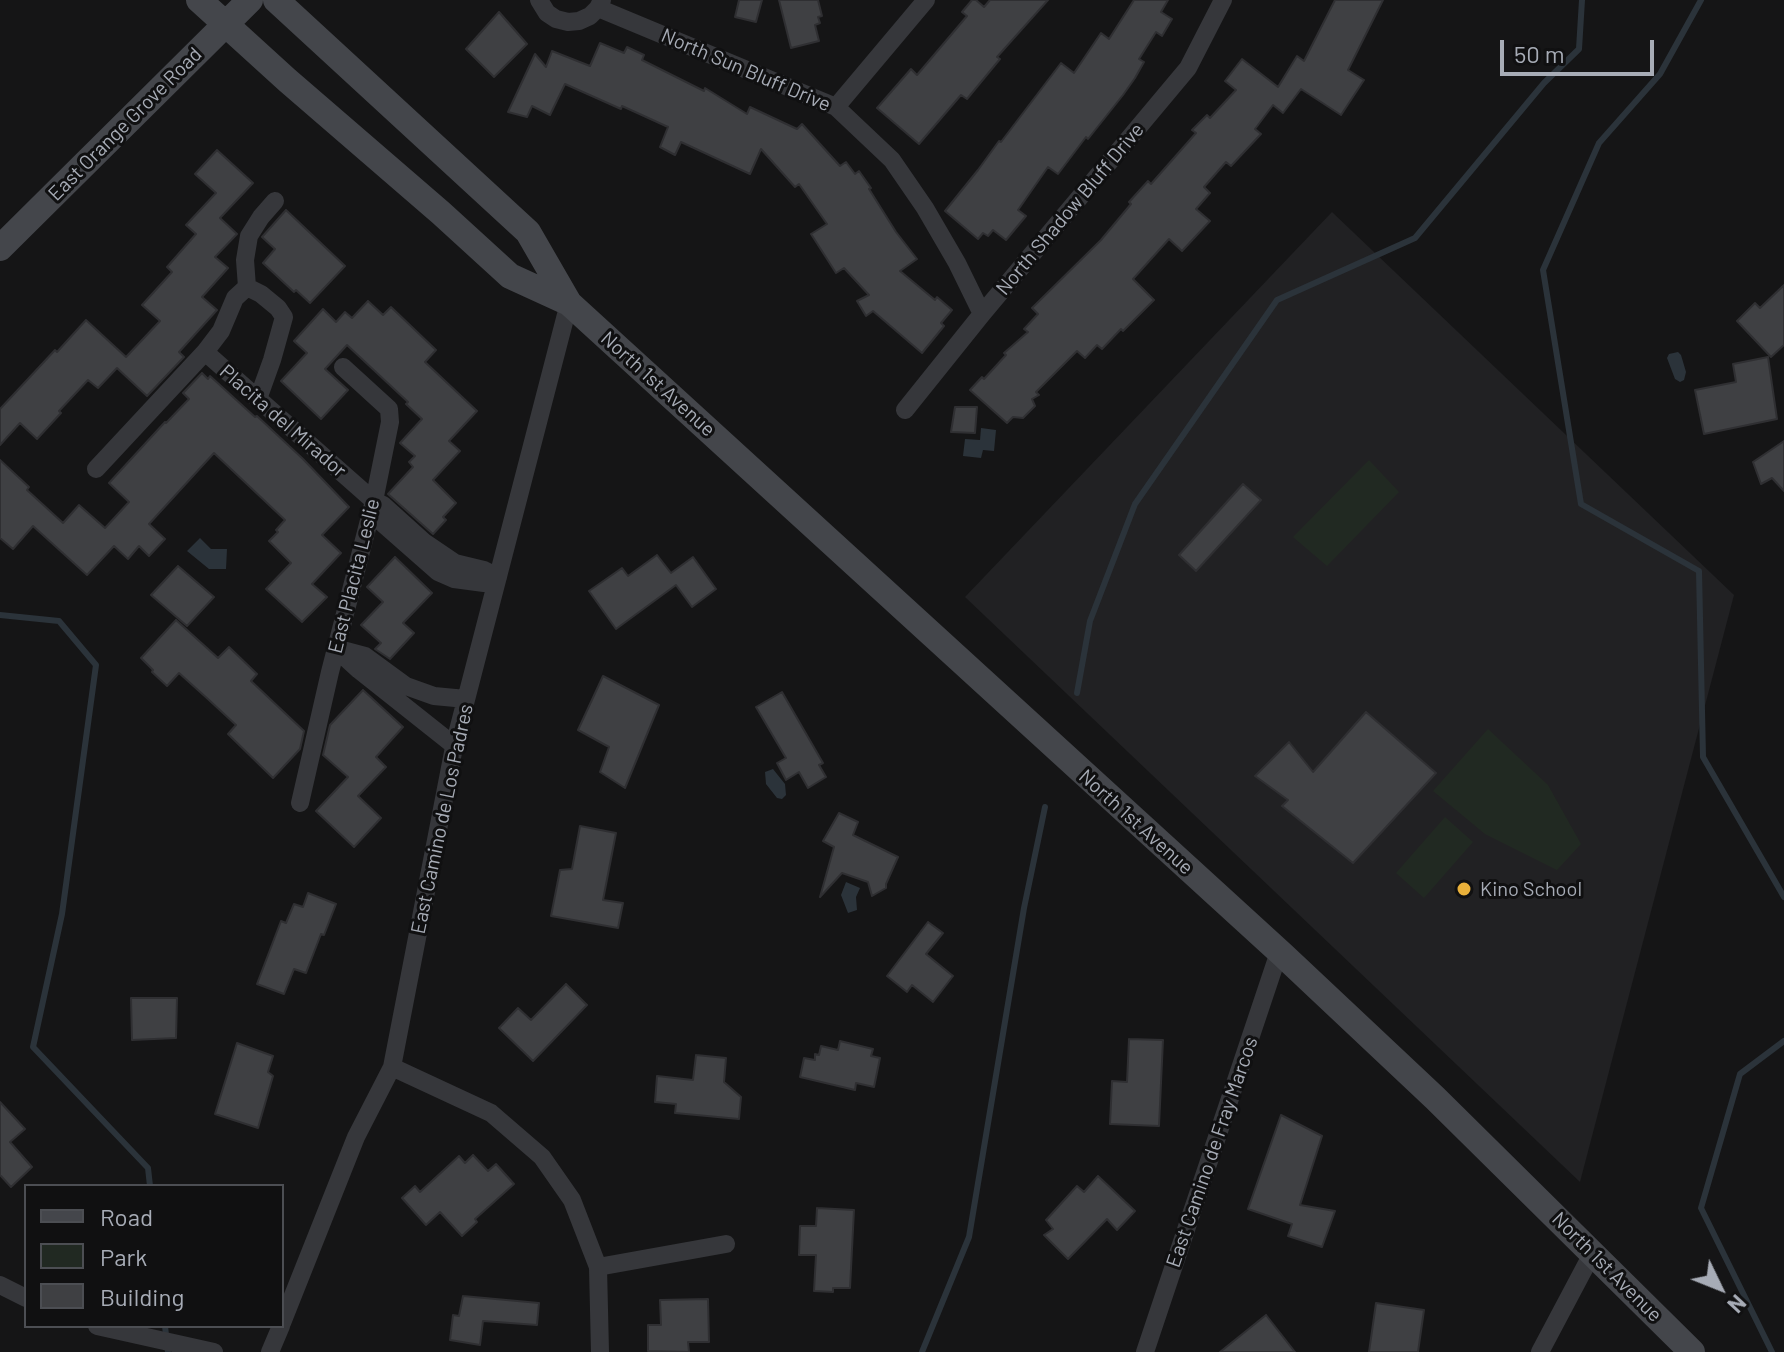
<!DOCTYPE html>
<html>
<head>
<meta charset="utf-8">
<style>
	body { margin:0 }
	#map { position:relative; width:1784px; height:1352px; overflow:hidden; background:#151516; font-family:Barlow,sans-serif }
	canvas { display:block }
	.legend { position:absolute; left:24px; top:1184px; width:260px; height:144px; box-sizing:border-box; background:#101011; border:2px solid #4c4e53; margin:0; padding:10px 14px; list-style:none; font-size:24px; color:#a7acb6 }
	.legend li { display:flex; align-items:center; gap:16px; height:40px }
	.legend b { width:40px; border:2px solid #4c4e53 }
	.north { position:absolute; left:1680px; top:1248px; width:80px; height:80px; -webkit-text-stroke:6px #101011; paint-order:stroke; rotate:133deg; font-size:22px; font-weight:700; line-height:32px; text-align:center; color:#a7acb6 }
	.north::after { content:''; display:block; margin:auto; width:28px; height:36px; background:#a7acb6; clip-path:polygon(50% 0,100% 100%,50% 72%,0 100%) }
	.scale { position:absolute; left:1500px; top:40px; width:154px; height:36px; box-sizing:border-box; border:4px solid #a7acb6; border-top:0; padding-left:10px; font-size:24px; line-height:28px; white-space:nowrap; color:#a7acb6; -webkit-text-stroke:6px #101011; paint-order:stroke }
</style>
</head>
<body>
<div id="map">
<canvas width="1784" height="1352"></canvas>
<ul class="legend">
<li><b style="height:10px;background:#44464b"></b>Road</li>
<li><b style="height:22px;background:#212922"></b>Park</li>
<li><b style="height:22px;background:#3f4043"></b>Building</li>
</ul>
<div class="north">N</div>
<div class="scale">50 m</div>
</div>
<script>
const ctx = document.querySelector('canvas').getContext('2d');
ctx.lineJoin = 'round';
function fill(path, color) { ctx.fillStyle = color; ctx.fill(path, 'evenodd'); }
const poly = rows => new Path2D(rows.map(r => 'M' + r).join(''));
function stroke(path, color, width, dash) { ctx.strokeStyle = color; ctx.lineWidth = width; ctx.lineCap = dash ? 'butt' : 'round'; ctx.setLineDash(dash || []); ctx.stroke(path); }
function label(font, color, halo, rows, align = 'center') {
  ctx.font = font + ' Barlow,sans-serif'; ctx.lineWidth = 6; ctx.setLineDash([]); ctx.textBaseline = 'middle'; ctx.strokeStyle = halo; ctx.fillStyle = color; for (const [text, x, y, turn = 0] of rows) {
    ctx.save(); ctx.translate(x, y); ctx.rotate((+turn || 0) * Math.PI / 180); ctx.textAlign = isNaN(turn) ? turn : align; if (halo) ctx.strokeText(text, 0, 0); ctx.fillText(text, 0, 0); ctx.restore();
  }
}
fill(poly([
	[1332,212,1734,595,1580,1182,965,597]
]), '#212123');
fill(poly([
	[1369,460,1399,492,1327,566,1293,537],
	[1488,729,1548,785,1581,844,1557,870,1485,834,1433,791],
	[1445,817,1473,842,1424,898,1396,873]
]), '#212922');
fill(poly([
	[1678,352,1681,355,1686,372,1684,380,1680,382,1675,379,1667,358,1669,354],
	[981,428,996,430,994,451,983,450,981,458,963,456,965,439,980,440],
	[200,538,211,549,227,549,226,569,209,569,187,551],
	[773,769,785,784,786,795,782,799,777,798,766,784,765,772],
	[846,882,860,888,856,897,857,910,848,913,841,895]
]), '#2b333a');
stroke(poly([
	[1701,0,1660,74,1599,143,1543,270,1581,504,1699,571,1703,757,1784,897],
	[0,615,59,621,96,665,62,914,33,1047,148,1168,150,1186],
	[1077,693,1090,621,1135,504,1277,300,1415,238,1544,83,1579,49,1582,0],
	[165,1326,168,1352],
	[922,1352,969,1237,1024,908,1045,807],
	[1772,1352,1701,1208,1740,1074,1784,1041]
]), '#2b333a', 6);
const building = poly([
	[739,0,762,0,756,22,735,17,739,0],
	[779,0,818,0,822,16,818,17,820,23,815,25,819,41,791,48,779,0],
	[972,0,976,0,984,7,990,0,1048,0,997,57,1000,59,967,99,961,95,919,144,877,108,911,69,917,75,967,16,962,12,972,0],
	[1134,0,1168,0,1161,12,1172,19,1162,36,1156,32,1139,59,1144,62,1135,78,1123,95,1088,139,1086,137,1058,174,1048,167,1018,210,1026,216,1006,240,993,230,988,236,983,233,978,239,945,211,978,170,999,141,1001,142,1061,63,1074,73,1101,33,1109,39,1134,0],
	[1335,0,1383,0,1348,70,1364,80,1341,115,1301,89,1283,113,1273,105,1255,129,1261,134,1231,166,1226,162,1204,187,1210,193,1196,209,1210,221,1182,251,1169,239,1133,279,1154,300,1123,331,1121,329,1102,349,1097,345,1085,358,1077,351,1036,392,1039,395,1032,399,1035,406,1023,418,1013,417,1007,423,970,390,982,377,984,379,1006,355,1004,353,1028,332,1024,329,1038,314,1032,308,1101,240,1131,204,1129,202,1148,181,1151,184,1196,133,1192,130,1207,115,1210,118,1236,90,1225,81,1242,59,1278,87,1297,56,1304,61,1335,0],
	[499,12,527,44,494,77,466,49,499,12],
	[600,43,624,53,627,47,644,55,642,60,704,91,705,88,747,114,750,107,797,129,802,124,840,166,846,162,855,174,859,171,871,188,869,189,896,232,917,259,900,271,935,300,937,297,952,310,941,323,944,326,922,353,873,311,866,316,857,301,869,295,844,268,836,273,811,234,827,224,799,184,795,187,761,149,750,174,681,142,675,155,660,147,668,127,622,106,621,109,565,84,550,115,532,106,527,117,508,112,535,54,546,67,552,51,590,66,600,43],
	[217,150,253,183,220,218,237,234,215,257,228,268,202,297,217,310,179,352,184,357,147,396,117,368,98,388,88,380,59,411,61,413,37,439,20,423,0,445,0,409,55,350,57,352,86,320,126,357,160,321,142,305,172,272,167,267,196,234,186,225,216,193,195,174,217,150],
	[286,210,345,266,310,303,296,290,294,292,263,263,275,249,262,237,286,210],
	[1784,285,1784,345,1771,357,1737,321,1755,303,1760,308,1784,285],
	[368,301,383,315,391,307,436,350,425,362,477,411,449,441,460,451,433,480,456,503,443,517,446,520,433,534,388,494,413,467,409,462,415,456,400,443,422,419,406,404,408,402,347,345,325,369,348,390,321,419,281,381,307,353,294,341,323,309,336,322,345,312,352,318,368,301],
	[1768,357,1777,419,1704,434,1695,390,1736,382,1733,364,1768,357],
	[202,373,208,379,210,376,255,417,257,416,303,459,349,507,322,535,341,553,312,584,327,597,302,622,266,589,291,563,269,541,278,532,276,530,285,520,214,453,149,524,165,539,149,556,139,546,128,559,114,546,87,575,33,526,13,549,0,538,0,460,29,487,27,490,63,523,79,505,105,528,129,502,109,483,165,422,166,423,189,399,183,393,202,373],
	[955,407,977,407,975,433,951,432,955,407],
	[1784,441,1784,491,1772,478,1761,484,1753,462,1784,441],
	[1243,484,1261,500,1196,571,1179,555,1243,484],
	[657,555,671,573,693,557,716,589,692,607,676,585,616,629,589,591,622,568,628,576,657,555],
	[395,557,432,593,403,623,414,633,390,659,375,649,381,643,361,625,383,602,367,587,395,557],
	[178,566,214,597,187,626,151,595,178,566],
	[176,620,218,658,229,647,257,674,251,681,304,731,300,749,273,778,228,734,236,725,209,700,179,673,167,686,152,672,153,670,141,658,176,620],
	[603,676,659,705,625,788,600,772,609,747,578,730,603,676],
	[363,690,403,727,376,757,386,767,358,796,381,818,354,847,316,811,348,777,323,755,330,725,363,690],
	[782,692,823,763,819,765,826,777,808,788,799,772,786,780,777,763,786,758,756,707,782,692],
	[1366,712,1436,773,1353,863,1282,806,1288,800,1255,776,1289,742,1313,772,1366,712],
	[839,813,858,822,853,835,898,857,886,884,886,888,872,896,868,882,842,873,820,897,834,847,823,841,839,813],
	[580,826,616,833,603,900,623,903,618,928,551,916,560,870,572,869,580,826],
	[308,893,336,904,324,935,321,934,306,973,294,969,284,994,257,984,281,921,286,923,294,904,303,907,308,893],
	[928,922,943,933,926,954,953,976,933,1002,912,985,907,992,887,976,928,922],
	[566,984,587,1005,533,1061,499,1028,518,1008,531,1020,566,984],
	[131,998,177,998,176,1038,132,1040,131,998],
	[1129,1039,1163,1040,1159,1126,1110,1124,1112,1081,1127,1082,1129,1039],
	[840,1041,873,1049,871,1056,880,1058,874,1087,856,1083,855,1090,800,1077,804,1058,815,1060,815,1054,819,1055,821,1046,838,1050,840,1041],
	[237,1043,273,1056,268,1072,273,1076,258,1128,215,1114,237,1043],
	[696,1055,726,1058,724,1082,741,1097,739,1119,675,1113,676,1104,655,1102,657,1076,693,1080,696,1055],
	[0,1102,25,1129,10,1142,32,1167,11,1187,0,1175,0,1102],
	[1281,1115,1322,1136,1300,1205,1335,1211,1322,1247,1288,1236,1292,1224,1248,1209,1281,1115],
	[473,1155,488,1171,496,1164,514,1184,475,1219,477,1222,462,1236,440,1212,426,1225,402,1198,415,1186,420,1192,459,1156,465,1163,473,1155],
	[1098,1176,1135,1211,1117,1230,1107,1219,1068,1259,1044,1235,1053,1229,1046,1220,1077,1186,1084,1192,1098,1176],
	[817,1208,854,1210,850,1288,833,1288,833,1292,814,1291,816,1255,799,1255,800,1226,816,1226,817,1208],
	[463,1296,539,1303,537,1325,483,1321,480,1345,450,1340,453,1315,459,1316,463,1296],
	[708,1299,709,1342,688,1342,689,1352,648,1351,648,1325,661,1325,660,1300,708,1299],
	[1376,1303,1424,1310,1418,1352,1369,1352,1376,1303],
	[1266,1315,1295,1352,1220,1352,1266,1315]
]);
fill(building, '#3f4043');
stroke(building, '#2f2f32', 2);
stroke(poly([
	[539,0,547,13,556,19,568,22,579,21,590,16,598,8,602,0],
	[598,8,836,107,892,160,925,208,957,263,982,314],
	[836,107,926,0],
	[247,287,261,294,278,308,284,317,272,360,258,399],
	[247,287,245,260,249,236,261,217,275,201],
	[205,352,221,331,235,298,247,287],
	[905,410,982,314,1188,68,1223,0],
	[96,469,205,352,374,501,383,505,424,542,455,563,484,570,498,577,484,583,454,579,438,572,380,521,374,501],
	[455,742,451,743,359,670,335,648,365,656,406,686,434,696,466,699],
	[300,803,330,672,374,501,390,422,389,409,343,367],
	[392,1067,491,1113,542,1157,572,1200,598,1267,600,1352],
	[598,1267,726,1244],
	[0,1285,26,1298],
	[282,1323,356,1137,392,1067,455,742,569,303],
	[97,1326,214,1352],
	[270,1352,281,1326],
	[1145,1352,1279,952],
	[1540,1352,1593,1252]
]), '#36373b', 18);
stroke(poly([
	[199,0,287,80,441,213,510,276,569,303,1283,955,1435,1098,1692,1352],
	[276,0,528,232,569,303],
	[0,248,250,0]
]), '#44464b', 26);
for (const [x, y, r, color] of [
	[1464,889,8,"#e9b03a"]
]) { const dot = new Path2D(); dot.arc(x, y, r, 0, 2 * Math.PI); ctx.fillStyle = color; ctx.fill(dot); stroke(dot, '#101011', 3); }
label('20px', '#a7acb6', '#101011', [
	["North Sun Bluff Drive",746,70,23],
	["East Orange Grove Road",125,124,-45],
	["North Shadow Bluff Drive",1070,209,-50],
	["North 1st Avenue",658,384,42],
	["Placita del Mirador",283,421,41],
	["East Placita Leslie",354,576,-76],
	["East Camino de Los Padres",442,819,-78],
	["North 1st Avenue",1136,822,42],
	["East Camino de Fray Marcos",1212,1152,-71],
	["North 1st Avenue",1607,1267,45]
]);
label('20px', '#a7acb6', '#101011', [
	["Kino School",1480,889]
], 'left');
</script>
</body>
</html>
